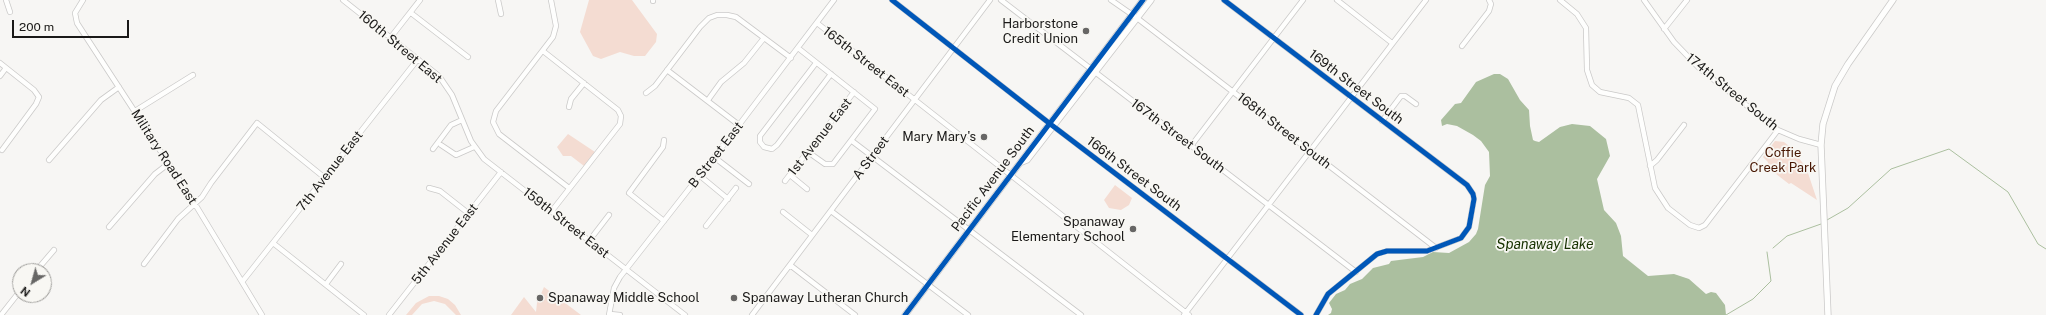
<!DOCTYPE html>
<html>
<head>
<meta charset="utf-8">
<style>
	body { margin:0 }
	#map { position:relative; width:2046px; height:315px; overflow:hidden; background:#f7f6f4; font-family:"Public Sans",sans-serif }
	canvas { display:block }
	.north { position:absolute; left:12px; top:263px; width:40px; height:40px; box-sizing:border-box; background:#f8f7f3; border:1px solid #9f9e9b; border-radius:50%; rotate:217deg; font-size:11px; font-weight:700; line-height:16px; text-align:center; color:#1a1918 }
	.north::after { content:''; display:block; margin:auto; width:14px; height:18px; background:#676665; clip-path:polygon(50% 0,100% 100%,50% 72%,0 100%) }
	.scale { position:absolute; left:12px; top:20px; width:117px; height:18px; box-sizing:border-box; border:2px solid #1a1918; border-top:0; padding-left:5px; font-size:12px; line-height:14px; white-space:nowrap; color:#1a1918; -webkit-text-stroke:3px #f8f7f3; paint-order:stroke }
</style>
</head>
<body>
<div id="map">
<canvas width="2046" height="315"></canvas>
<div class="north">N</div>
<div class="scale">200 m</div>
</div>
<script>
const ctx = document.querySelector('canvas').getContext('2d');
ctx.lineJoin = 'round';
function fill(path, color) { ctx.fillStyle = color; ctx.fill(path, 'evenodd'); }
const poly = rows => new Path2D(rows.map(r => 'M' + r).join(''));
function stroke(path, color, width, dash) { ctx.strokeStyle = color; ctx.lineWidth = width; ctx.lineCap = dash ? 'butt' : 'round'; ctx.setLineDash(dash || []); ctx.stroke(path); }
function label(font, color, halo, rows, align = 'center') {
  ctx.font = font + ' "Public Sans",sans-serif'; ctx.lineWidth = 3.5; ctx.setLineDash([]); ctx.textBaseline = 'middle'; ctx.strokeStyle = halo; ctx.fillStyle = color; for (const [text, x, y, turn = 0] of rows) {
    ctx.save(); ctx.translate(x, y); ctx.rotate((+turn || 0) * Math.PI / 180); ctx.textAlign = isNaN(turn) ? turn : align; if (halo) ctx.strokeText(text, 0, 0); ctx.fillText(text, 0, 0); ctx.restore();
  }
}
fill(poly([
	[589,0,632,0,657,34,656,42,645,56,634,56,620,52,601,59,593,56,580,32],
	[568,134,595,152,584,166,571,156,563,156,557,147],
	[1775,141,1784,142,1789,146,1806,167,1817,200,1791,183,1789,184,1767,167,1768,162,1763,157],
	[1115,185,1132,198,1129,205,1121,210,1109,208,1104,200],
	[544,287,581,315,511,315,524,297,536,312,537,303],
	[429,296,439,296,448,299,455,305,461,315,456,315,445,304,434,301,422,304,412,315,406,315,416,303]
]), '#f4dcd2');
fill(poly([
	[1494,74,1500,74,1508,79,1520,100,1529,110,1530,126,1533,140,1535,141,1539,142,1560,127,1572,124,1590,126,1606,139,1610,156,1597,179,1604,210,1616,223,1621,236,1623,256,1648,276,1674,274,1689,279,1706,294,1711,292,1716,293,1725,305,1726,315,1328,315,1331,313,1332,309,1329,303,1336,294,1345,290,1350,284,1362,279,1373,268,1389,264,1391,261,1423,257,1433,252,1449,253,1469,242,1476,234,1478,229,1485,185,1490,176,1489,152,1481,141,1473,135,1457,126,1447,124,1442,126,1441,120,1455,104,1461,103,1476,82]
]), '#abbf9f');
stroke(poly([
	[1827,220,1848,208,1891,169,1949,149,2008,192,2038,244,2046,249],
	[1773,248,1787,236,1821,224],
	[1726,315,1753,299,1771,281,1767,252]
]), '#abbf9f', 1);
const minor = poly([
	[6,0,10,12],
	[83,0,75,13,77,23,195,204,262,315],
	[343,0,439,76,452,95,471,141,484,159,685,315],
	[498,0,501,14],
	[551,0,556,26,553,37,496,111,493,122,499,134,569,188],
	[653,0,653,1],
	[892,0,1049,123,1301,315],
	[1001,0,1356,272],
	[1111,0,1137,18,1436,248],
	[1224,0,1467,185,1473,194,1474,199,1469,227,1461,238,1427,251,1387,251,1377,254,1328,294,1316,315],
	[1337,0,1392,43],
	[1560,0,1577,14,1586,28,1587,70,1592,85,1600,92,1629,98,1638,105,1655,188,1668,208,1690,225,1699,228,1705,225,1778,130],
	[1644,0,1674,42,1700,69,1778,130,1799,139,1821,145],
	[411,13,468,57],
	[817,23,1189,315],
	[1664,29,1687,0],
	[391,37,420,0],
	[1462,46,1489,11,1491,4,1489,0],
	[798,48,875,109,833,164,825,164,808,152],
	[543,51,618,110,621,116,620,124,551,212],
	[0,63,34,90,39,97,36,104,2,150],
	[816,63,760,136,760,142,764,147,772,149,777,145,831,74],
	[667,70,739,125],
	[0,76,6,68],
	[646,93,655,86,700,27,709,18,717,15,727,15,736,17,791,58],
	[708,100,721,82,744,63,764,38],
	[569,107,571,99,584,83],
	[135,111,193,75],
	[1382,121,1401,96,1405,96,1416,104],
	[852,141,1081,315],
	[441,145,456,155,474,147],
	[1191,146,1303,0],
	[433,149,451,125,462,120],
	[714,157,749,184],
	[49,160,101,100,119,87],
	[1650,166,1657,160,1684,125],
	[699,175,728,199],
	[790,175,807,189],
	[785,181,854,92],
	[429,188,440,191,468,213],
	[831,211,968,315],
	[783,212,812,235],
	[664,221,629,193,663,147,664,140],
	[706,226,736,188],
	[109,227,155,174,168,164],
	[589,241,609,215],
	[273,243,364,315],
	[144,264,178,219,202,197,211,183,257,123,325,178],
	[790,265,855,315],
	[36,271,54,250],
	[242,282,418,59],
	[326,284,341,264],
	[610,314,620,315],
	[1,315,20,291],
	[389,315,501,172],
	[609,315,614,288,620,277,739,125,834,0],
	[752,315,990,0],
	[1184,315,1426,0]
]);
const major = poly([
	[1022,162,1027,160,1151,0],
	[905,315,1143,0],
	[1828,315,1821,145,1823,124,1835,86,1848,64,1893,0]
]);
stroke(minor, '#cac9c8', 6);
stroke(major, '#cac9c8', 7);
stroke(minor, '#fefefd', 4.5);
stroke(major, '#fefefd', 5.5);
stroke(poly([
	[892,0,1049,123,1301,315],
	[1224,0,1467,185,1473,194,1474,199,1469,227,1461,238,1427,251,1387,251,1377,254,1328,294,1316,315],
	[905,315,1143,0]
]), '#0057b8', 5);
for (const [x, y, r, color] of [
	[1086,31,4,"#676665"],
	[984,137,4,"#676665"],
	[1133,229,4,"#676665"],
	[540,298,4,"#676665"],
	[734,298,4,"#676665"]
]) { const dot = new Path2D(); dot.arc(x, y, r, 0, 2 * Math.PI); ctx.fillStyle = color; ctx.fill(dot); stroke(dot, '#f8f7f3', 1.5); }
label('13px', '#1a1918', '#f8f7f3', [
	["Harborstone",1078,24],
	["Credit Union",1078,39],
	["Mary Mary's",976,137],
	["Spanaway",1125,222],
	["Elementary School",1125,237],
	["Spanaway Middle School",548,298,"left"],
	["Spanaway Lutheran Church",742,298,"left"]
], 'right');
label('13px', '#1a1918', '#f8f7f3', [
	["160th Street East",400,47,40],
	["165th Street East",866,62,38],
	["169th Street South",1356,87,37],
	["174th Street South",1732,92,39],
	["168th Street South",1284,131,38],
	["167th Street South",1178,136,37],
	["1st Avenue East",820,137,-52],
	["B Street East",716,155,-52],
	["Military Road East",164,157,57],
	["A Street",871,158,-53],
	["7th Avenue East",330,171,-52],
	["166th Street South",1134,174,37],
	["Pacific Avenue South",993,179,-53],
	["159th Street East",566,223,38],
	["5th Avenue East",445,244,-52]
]);
label('13px', '#481703', '#f8f7f3', [
	["Coffie",1783,153],
	["Creek Park",1783,168]
]);
label('italic 14px', '#173100', '#f8f7f3', [
	["Spanaway Lake",1545,245]
]);
</script>
</body>
</html>
